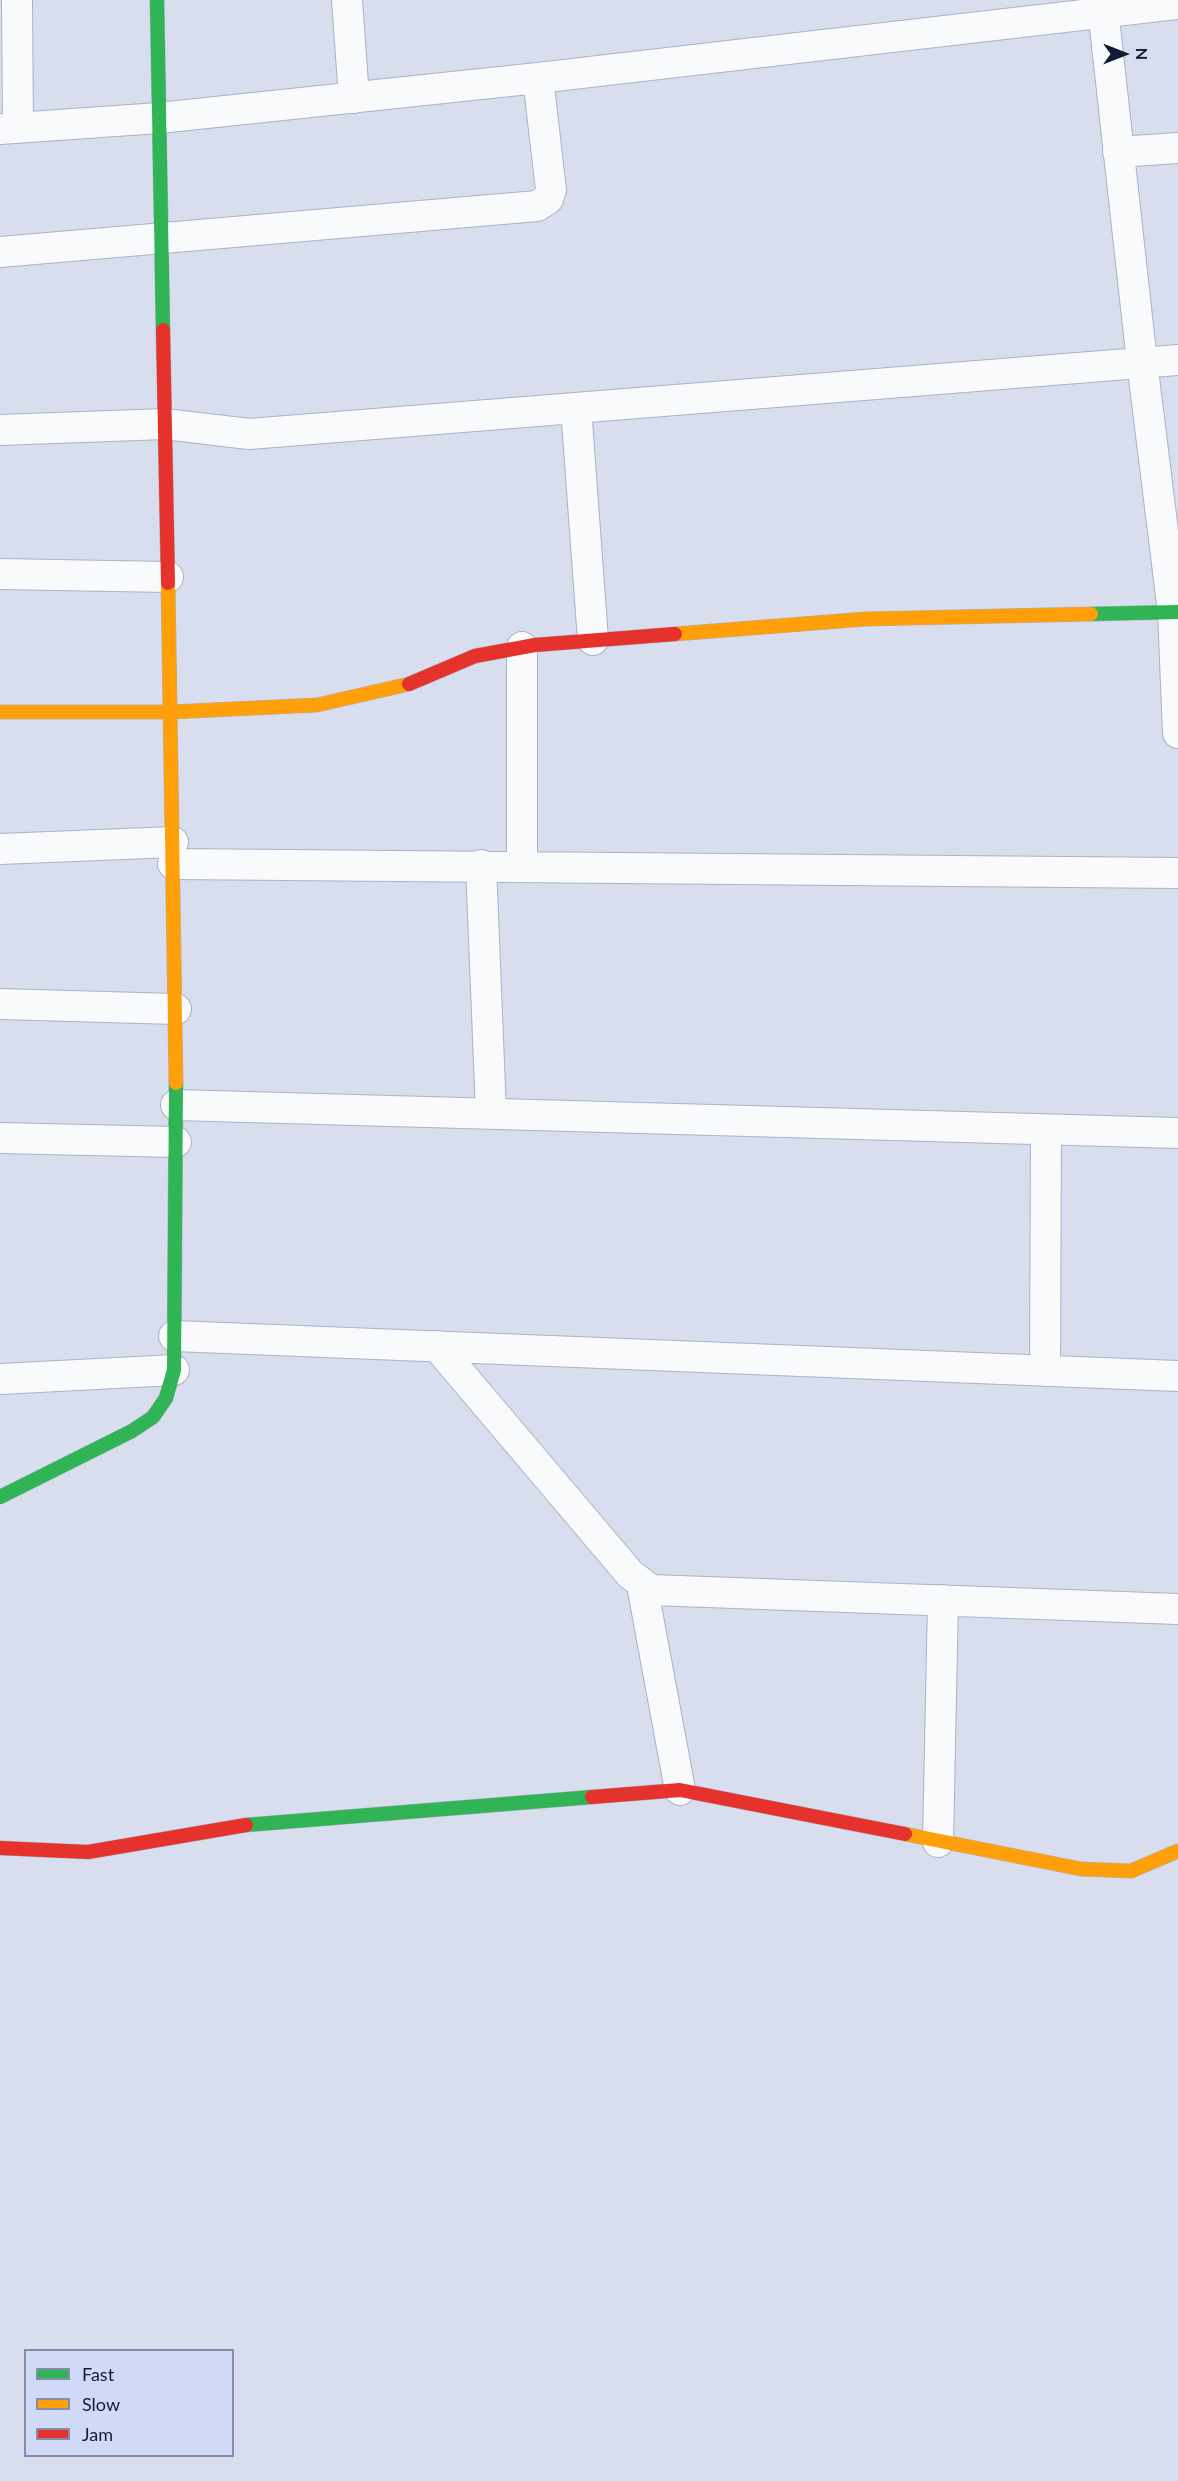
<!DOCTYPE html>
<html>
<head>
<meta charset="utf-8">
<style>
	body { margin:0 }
	#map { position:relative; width:1178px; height:2481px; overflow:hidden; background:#d8deee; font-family:Lato,sans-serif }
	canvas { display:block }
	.legend { position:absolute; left:24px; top:2349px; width:210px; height:108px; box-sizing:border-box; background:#d0daf6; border:2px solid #848ea8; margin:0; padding:8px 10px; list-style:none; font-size:18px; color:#131b34 }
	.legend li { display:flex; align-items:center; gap:12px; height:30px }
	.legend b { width:30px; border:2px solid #848ea8 }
	.north { position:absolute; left:1094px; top:24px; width:60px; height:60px; -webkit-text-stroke:4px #d0daf6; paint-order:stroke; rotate:90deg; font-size:16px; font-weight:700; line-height:24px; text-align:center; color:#131b34 }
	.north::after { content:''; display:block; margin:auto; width:21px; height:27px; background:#131b34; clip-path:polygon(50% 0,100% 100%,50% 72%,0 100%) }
</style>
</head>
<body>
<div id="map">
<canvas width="1178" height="2481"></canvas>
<ul class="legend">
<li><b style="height:8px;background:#30b455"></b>Fast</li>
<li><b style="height:8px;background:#ff9f0a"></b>Slow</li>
<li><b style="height:8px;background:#e5322d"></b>Jam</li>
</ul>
<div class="north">N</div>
</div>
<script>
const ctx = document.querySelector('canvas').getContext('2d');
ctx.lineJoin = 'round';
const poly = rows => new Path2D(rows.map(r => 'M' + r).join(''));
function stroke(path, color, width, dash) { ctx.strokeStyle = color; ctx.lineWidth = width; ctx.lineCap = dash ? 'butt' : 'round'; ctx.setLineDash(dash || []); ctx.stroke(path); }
const street = poly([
	[17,0,18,128],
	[347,0,354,98],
	[1102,0,1142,362,1173,612,1178,733],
	[0,129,159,118,538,78,1178,4],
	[1118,152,1178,148],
	[0,252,537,206,548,199,551,190,538,78],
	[576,408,593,640],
	[0,430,165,424,249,434,1178,360],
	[0,574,168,577],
	[0,849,173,842],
	[173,864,1178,873],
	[481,865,491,1113],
	[522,866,522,647],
	[0,1004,176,1009],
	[176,1105,1178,1133],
	[0,1138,176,1142],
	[174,1336,1178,1376],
	[437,1346,630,1574,651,1590,1178,1609],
	[1045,1371,1046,1130],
	[0,1379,174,1370],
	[642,1585,680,1790],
	[938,1842,943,1600]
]);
const fast = poly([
	[157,0,163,330],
	[1091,614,1178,612],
	[0,1497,132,1431,153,1417,166,1398,174,1370,176,1083],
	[246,1825,592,1797]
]);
const slow = poly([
	[168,583,176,1083],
	[675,634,866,619,1091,614],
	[0,712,170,712,317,705,409,684],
	[905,1834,1081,1869,1131,1871,1178,1851]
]);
const jam = poly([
	[163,330,168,583],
	[409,684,475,656,535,645,675,634],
	[592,1797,680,1790,905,1834],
	[0,1848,88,1852,246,1825]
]);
stroke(street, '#abb2c5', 32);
stroke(fast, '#abb2c5', 15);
stroke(slow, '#abb2c5', 15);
stroke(jam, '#abb2c5', 15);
stroke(street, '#f9fafc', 30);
stroke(fast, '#30b455', 14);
stroke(slow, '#ff9f0a', 14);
stroke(jam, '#e5322d', 14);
</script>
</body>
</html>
